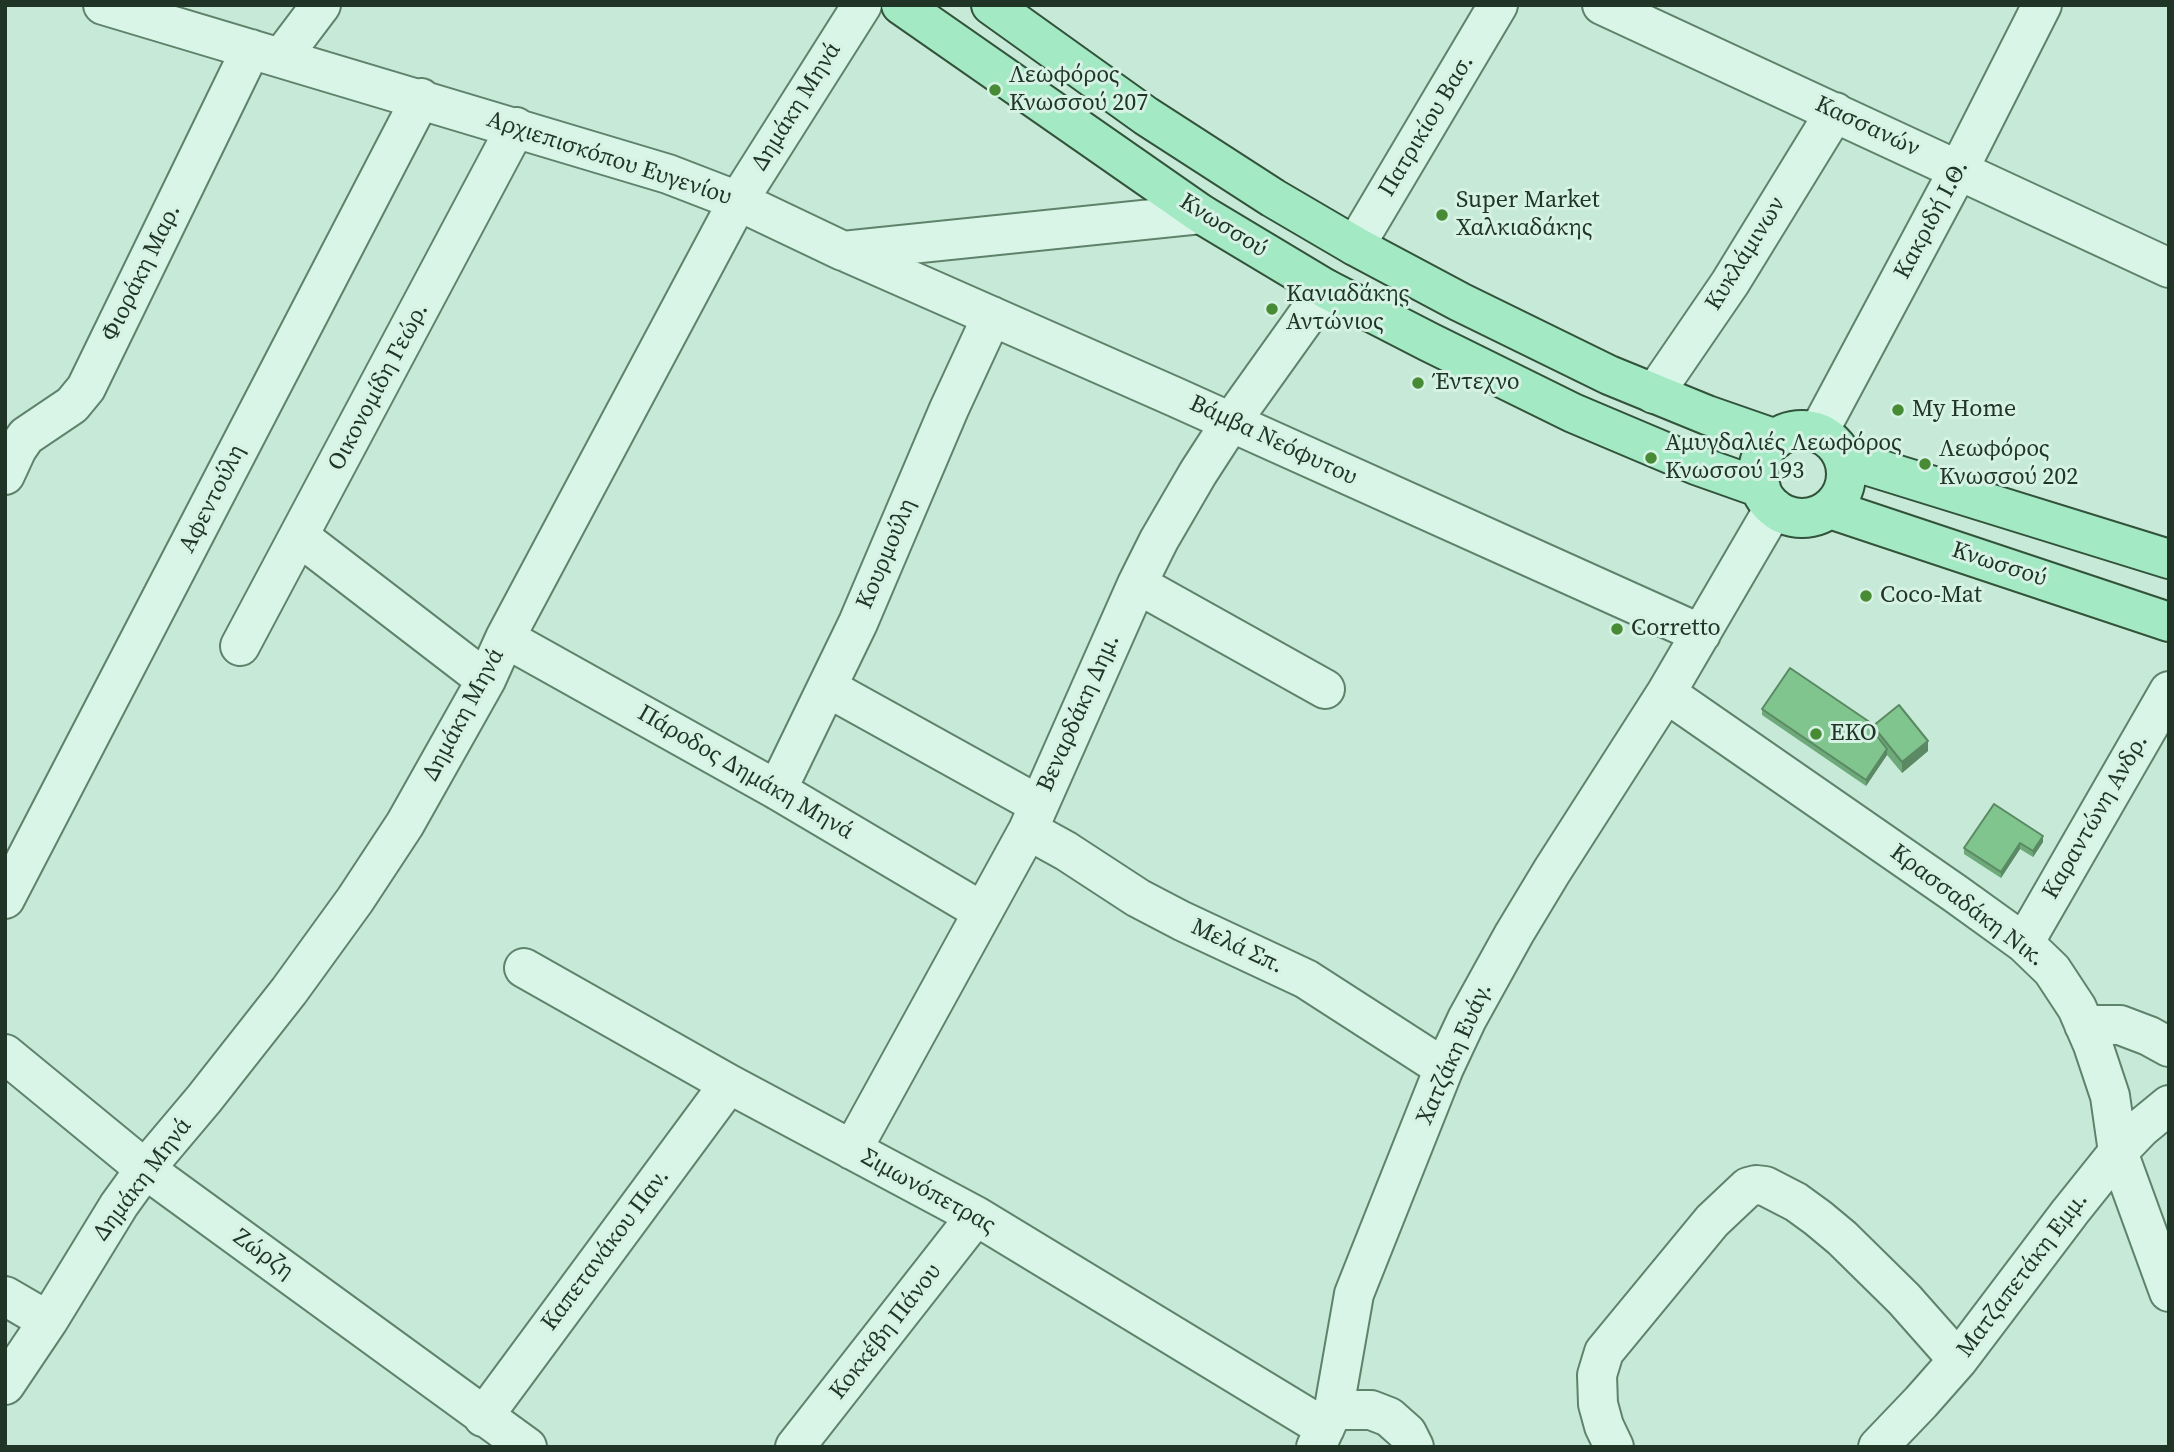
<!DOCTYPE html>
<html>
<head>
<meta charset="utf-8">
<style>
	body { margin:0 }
	#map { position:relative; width:2174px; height:1452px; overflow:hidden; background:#c7ead8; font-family:"Source Serif 4",serif }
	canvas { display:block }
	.frame { position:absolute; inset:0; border:7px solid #203526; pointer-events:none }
</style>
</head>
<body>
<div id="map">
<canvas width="2174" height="1452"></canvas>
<div class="frame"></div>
</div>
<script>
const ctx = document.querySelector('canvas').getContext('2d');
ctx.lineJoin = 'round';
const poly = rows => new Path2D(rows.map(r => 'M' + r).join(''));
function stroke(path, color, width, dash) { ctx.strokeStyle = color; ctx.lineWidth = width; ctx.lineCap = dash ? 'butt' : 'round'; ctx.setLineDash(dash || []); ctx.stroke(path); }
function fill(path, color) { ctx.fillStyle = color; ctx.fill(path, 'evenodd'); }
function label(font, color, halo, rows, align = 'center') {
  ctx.font = font + ' "Source Serif 4",serif'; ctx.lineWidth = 6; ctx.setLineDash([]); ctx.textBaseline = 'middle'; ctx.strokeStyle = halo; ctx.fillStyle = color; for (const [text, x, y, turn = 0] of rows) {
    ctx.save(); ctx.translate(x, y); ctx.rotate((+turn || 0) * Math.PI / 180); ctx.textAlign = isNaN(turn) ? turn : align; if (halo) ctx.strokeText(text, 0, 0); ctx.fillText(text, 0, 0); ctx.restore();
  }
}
const minor = poly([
	[103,5,668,174,738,201,843,251,1201,214],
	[1602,5,2169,268],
	[281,58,321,5],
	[1355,246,1498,5],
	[846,252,1175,397,1701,634],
	[1654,394,1730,283,1835,112],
	[1818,433,1959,169,2042,5],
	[5,475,17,449,26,436,72,405,86,388,251,49],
	[300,537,486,680],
	[1137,584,1325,689],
	[505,638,777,790,983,912],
	[240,646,516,127],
	[828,688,1039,805],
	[1666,693,1956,894,2024,943,2052,970,2077,1008,2093,1045,2110,1096,2118,1152,2169,1292],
	[777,790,858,623,949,409,992,316],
	[1028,830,1066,851,1138,898,1182,921,1306,979,1444,1068],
	[5,899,421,98],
	[2024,943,2169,691],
	[524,968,729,1084,976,1216,1325,1428],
	[2084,1025,2120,1025,2149,1036,2169,1047],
	[5,1054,145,1169,527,1447],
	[852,1150,1028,830,1137,584,1159,540,1198,473,1231,422,1326,289],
	[5,1296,48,1321],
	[5,1385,48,1321,119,1205,145,1169,204,1099,289,991,355,900,405,824,486,680,505,638,738,201,862,5],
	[1335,1403,1345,1410,1371,1410,1389,1417,1407,1433,1414,1447],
	[483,1417,729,1084],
	[795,1447,976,1216],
	[1316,1447,1334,1408,1354,1294,1444,1068,1467,1019,1514,934,1552,871,1666,693,1774,508],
	[1614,1447,1604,1426,1598,1404,1597,1375,1604,1352,1712,1221,1748,1187,1756,1185,1765,1186,1796,1202,1818,1218,1842,1238,1904,1299,1958,1360],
	[1878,1447,1921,1402,1958,1360,2070,1212,2118,1152,2141,1128,2169,1105]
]);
const major = poly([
	[901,5,1201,214,1326,289,1429,342,1573,413,1696,465,1761,488],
	[991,5,1146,116,1273,198,1355,246,1460,302,1609,375,1707,415,1776,439],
	'1758 474a44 44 0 1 1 88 0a44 44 0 1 1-88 0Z',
	[1843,458,2169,559],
	[1830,509,2169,622]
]);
stroke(minor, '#5e836a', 42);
stroke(major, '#32523a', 42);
stroke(minor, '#d9f5e7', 38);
stroke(major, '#a2e9c4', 38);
fill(poly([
	[1762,709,1874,725,1928,751,1902,773,1887,755,1866,786,1762,715],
	[2043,842,2033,857,2020,849,2001,878,1964,854,1964,848]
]), '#6ea97a');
fill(poly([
	[1928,741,1928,751,1902,773,1902,762],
	[1887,749,1887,755,1866,786,1866,780],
	[2043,836,2043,842,2033,857,2033,851],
	[2020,843,2020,849,2001,878,2001,872]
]), '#5a8963');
const building = poly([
	[1790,668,1874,725,1873,726,1873,731,1887,749,1866,780,1762,709,1790,668],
	[1899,705,1928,741,1902,762,1873,726,1899,705],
	[1994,804,2043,836,2033,851,2020,843,2001,872,1964,848,1994,804]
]);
fill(building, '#80c48e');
stroke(building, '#5a8963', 2);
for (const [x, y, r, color] of [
	[995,90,7,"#478c34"],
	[1442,215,7,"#478c34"],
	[1272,309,7,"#478c34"],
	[1418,383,7,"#478c34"],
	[1898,410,7,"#478c34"],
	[1651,458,7,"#478c34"],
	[1925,464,7,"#478c34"],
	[1866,596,7,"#478c34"],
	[1617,629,7,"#478c34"],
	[1816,734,7,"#478c34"]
]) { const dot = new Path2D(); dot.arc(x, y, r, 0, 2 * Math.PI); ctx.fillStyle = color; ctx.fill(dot); stroke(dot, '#d5f2e4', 2.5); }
label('24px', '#203526', '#d5f2e4', [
	["Λεωφόρος",1009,76],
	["Κνωσσού 207",1009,104],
	["Super Market",1456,201],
	["Χαλκιαδάκης",1456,229],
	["Κανιαδάκης",1286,295],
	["Αντώνιος",1286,323],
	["Έντεχνο",1432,383],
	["My Home",1912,410],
	["Αμυγδαλιές Λεωφόρος",1665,444],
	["Κνωσσού 193",1665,472],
	["Λεωφόρος",1939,450],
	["Κνωσσού 202",1939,478],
	["Coco-Mat",1880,596],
	["Corretto",1631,629],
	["EKO",1830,734]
], 'left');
label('24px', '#203526', '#d5f2e4', [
	["Δημάκη Μηνά",797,107,-58],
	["Πατρικίου Βασ.",1427,126,-59],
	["Κασσανών",1867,127,25],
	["Αρχιεπισκόπου Ευγενίου",609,159,18],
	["Κακριδή Ι.Θ.",1932,220,-62],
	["Κνωσσού",1223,226,32],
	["Κυκλάμινων",1746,254,-58],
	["Φιοράκη Μαρ.",142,273,-64],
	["Οικονομίδη Γεώρ.",379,387,-62],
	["Βάμβα Νεόφυτου",1273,441,25],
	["Αφεντούλη",213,499,-63],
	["Κουρμούλη",887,554,-67],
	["Κνωσσού",1999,565,18],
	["Βεναρδάκη Δημ.",1079,713,-66],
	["Δημάκη Μηνά",464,715,-62],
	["Πάροδος Δημάκη Μηνά",745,773,30],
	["Καραντώνη Ανδρ.",2096,817,-60],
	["Κρασσαδάκη Νικ.",1967,906,37],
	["Μελά Σπ.",1237,947,25],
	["Χατζάκη Ευάγ.",1455,1054,-66],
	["Δημάκη Μηνά",143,1180,-53],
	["Σιμωνόπετρας",928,1192,29],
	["Καπετανάκου Παν.",606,1250,-53],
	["Ζώρζη",263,1255,36],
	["Ματζαπετάκη Εμμ.",2023,1275,-53],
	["Κοκκέβη Πάνου",886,1332,-52]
]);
</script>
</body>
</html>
